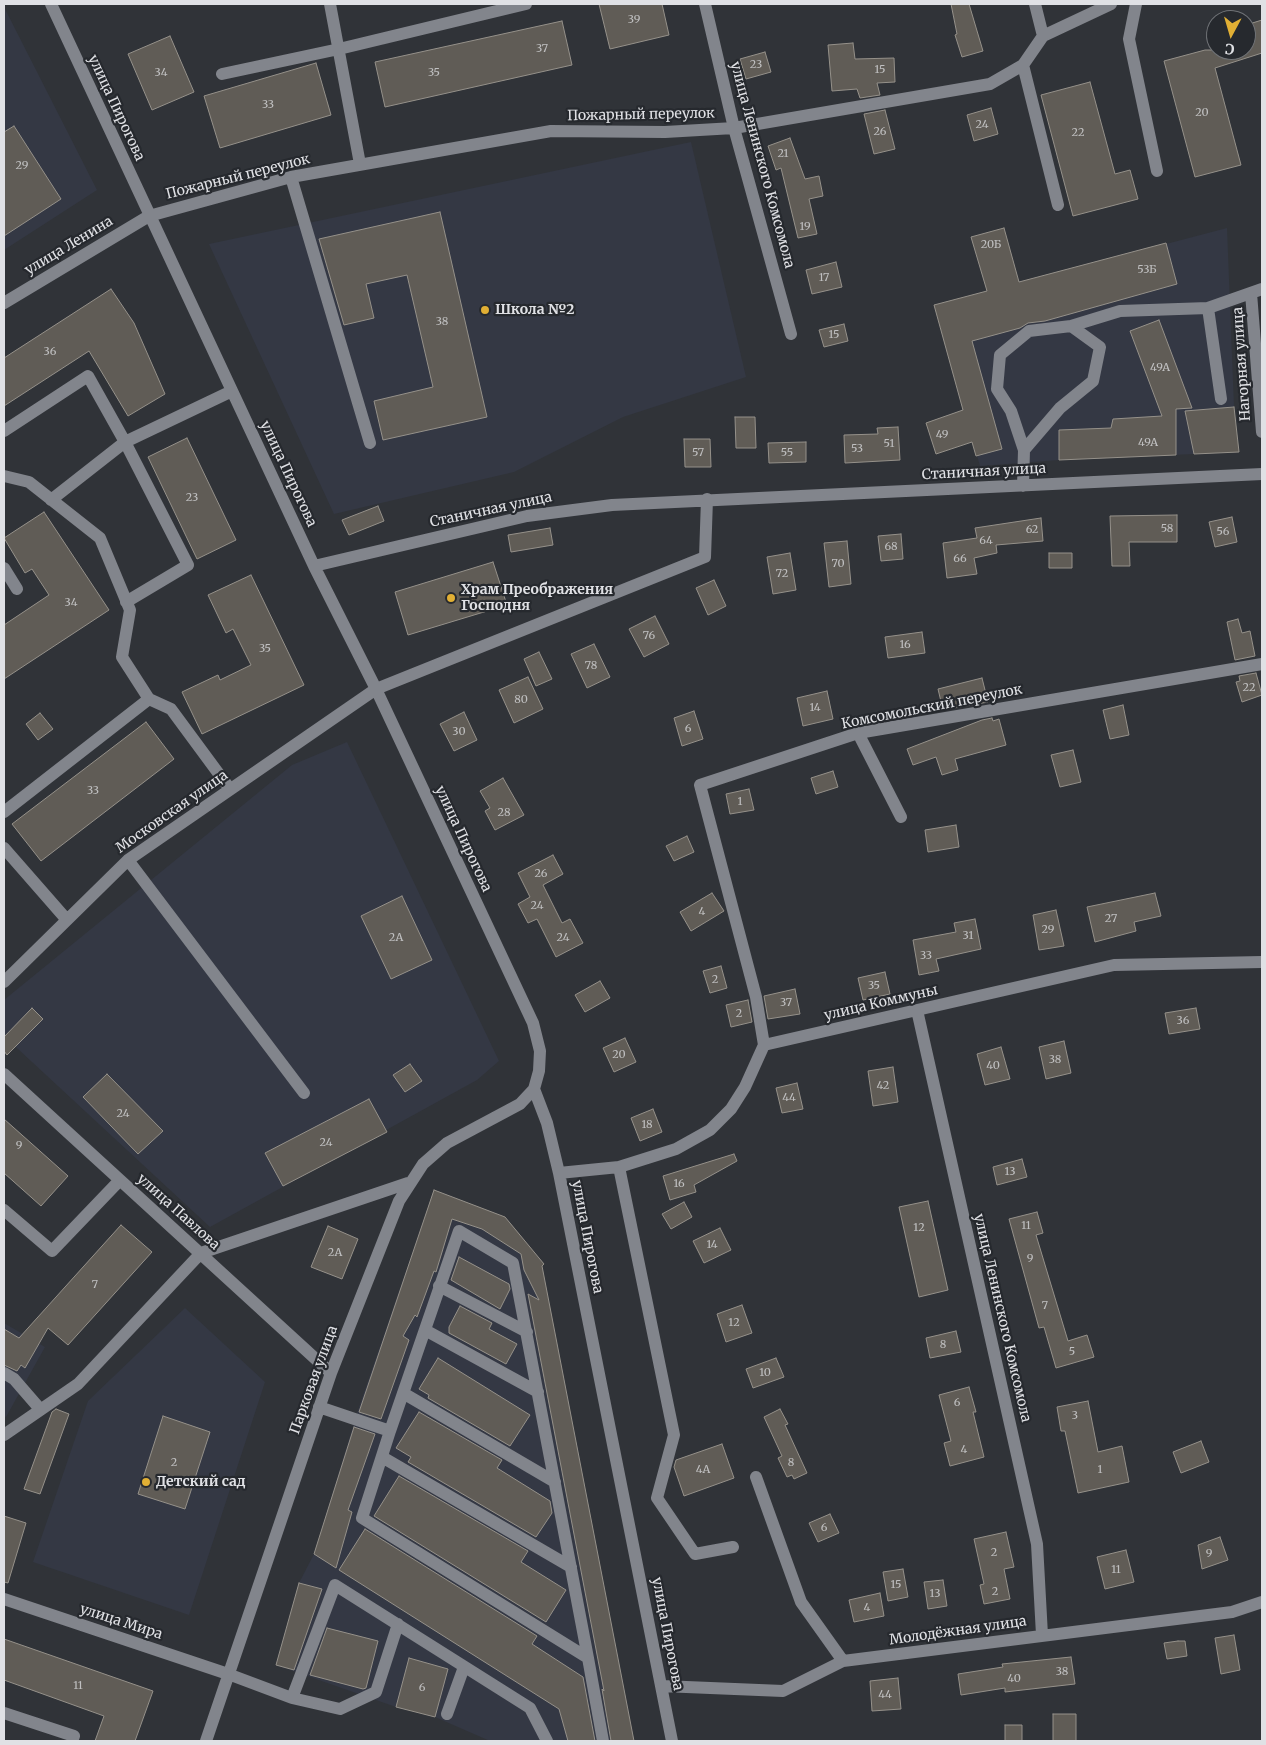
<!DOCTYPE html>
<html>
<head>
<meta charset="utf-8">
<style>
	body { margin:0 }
	#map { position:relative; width:1266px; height:1745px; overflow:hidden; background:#303338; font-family:Merriweather,serif }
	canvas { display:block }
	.frame { position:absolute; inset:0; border:5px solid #e0e1e5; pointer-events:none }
	.north { position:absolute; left:1206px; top:10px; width:50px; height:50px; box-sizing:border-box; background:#26292e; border:1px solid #707377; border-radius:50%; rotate:186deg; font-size:14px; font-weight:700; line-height:20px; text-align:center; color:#e0e1e5 }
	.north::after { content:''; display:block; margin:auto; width:18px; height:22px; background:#e1af34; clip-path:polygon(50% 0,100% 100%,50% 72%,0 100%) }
</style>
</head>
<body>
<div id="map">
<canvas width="1266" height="1745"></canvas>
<div class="frame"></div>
<div class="north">С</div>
</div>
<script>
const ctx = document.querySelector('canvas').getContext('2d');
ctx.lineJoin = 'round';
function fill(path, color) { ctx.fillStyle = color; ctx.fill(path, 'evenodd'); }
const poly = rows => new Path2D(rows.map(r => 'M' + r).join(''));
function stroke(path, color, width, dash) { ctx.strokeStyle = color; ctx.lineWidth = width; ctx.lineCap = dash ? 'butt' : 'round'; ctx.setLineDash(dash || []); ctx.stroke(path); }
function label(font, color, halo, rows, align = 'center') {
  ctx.font = font + ' Merriweather,serif'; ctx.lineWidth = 4.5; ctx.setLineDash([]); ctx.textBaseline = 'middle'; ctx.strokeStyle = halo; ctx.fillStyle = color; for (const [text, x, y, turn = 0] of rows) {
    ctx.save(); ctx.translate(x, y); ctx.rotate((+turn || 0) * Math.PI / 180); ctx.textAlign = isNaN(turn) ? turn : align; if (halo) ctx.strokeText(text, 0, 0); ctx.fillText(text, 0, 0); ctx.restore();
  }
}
fill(poly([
	[4,7,97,190,4,250],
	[691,142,746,377,623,417,514,472,334,514,209,244],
	[1227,228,1234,407,1239,452,1059,460,980,466,934,305],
	[347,742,499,1061,477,1080,210,1227,4,1036,4,1000,292,765],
	[434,1190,505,1217,541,1261,634,1741,490,1741,435,1717,396,1707,276,1665,299,1583,314,1554,358,1410],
	[185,1308,265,1382,189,1615,33,1562,88,1401],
	[4,1323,45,1347,6,1417,4,1416]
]), '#343844');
const building = poly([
	[599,4,662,4,669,35,610,49,599,4],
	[951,4,969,4,983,51,962,57,955,35,957,34,951,4],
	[1262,20,1262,53,1215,68,1241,165,1195,177,1164,61,1205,50,1246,50,1246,25,1262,20],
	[562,21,572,65,385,107,375,62,562,21],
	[170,36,194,92,152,110,128,54,170,36],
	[853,43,855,59,894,58,895,82,877,83,880,95,860,98,857,89,832,91,828,45,853,43],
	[765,52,771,72,746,79,740,59,765,52],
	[316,63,331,115,220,148,204,96,316,63],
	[1090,82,1115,174,1130,170,1138,199,1073,216,1041,95,1090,82],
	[991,108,998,134,974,141,967,115,991,108],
	[885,110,895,149,874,154,864,114,885,110],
	[14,126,61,199,4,236,4,132,14,126],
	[790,138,805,179,819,176,823,196,809,199,817,234,798,238,781,168,776,170,768,146,790,138],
	[440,212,487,417,383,440,374,401,433,387,407,275,366,284,374,318,344,325,319,239,440,212],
	[1004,228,1019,282,1166,243,1177,284,1045,321,1028,323,1020,328,972,341,1002,449,976,456,972,442,936,454,926,423,963,410,934,305,987,291,971,237,1004,228],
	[836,262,842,287,812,294,806,270,836,262],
	[111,289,134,323,165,394,128,416,89,351,4,406,4,358,111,289],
	[1159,320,1192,408,1176,409,1176,455,1059,460,1059,430,1111,428,1113,419,1162,416,1130,331,1159,320],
	[844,324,848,341,824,347,819,330,844,324],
	[1234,407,1239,452,1194,454,1185,411,1234,407],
	[735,417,755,417,756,448,736,448,735,417],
	[898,427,900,460,845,463,844,435,878,434,877,428,898,427],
	[187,438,236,540,197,559,148,457,187,438],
	[684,439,710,439,711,467,685,467,684,439],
	[806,442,806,462,769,463,768,443,806,442],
	[378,506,384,521,349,535,342,520,378,506],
	[44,512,109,610,4,679,4,625,49,595,32,569,25,573,4,538,44,512],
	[1177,515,1177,542,1129,542,1130,566,1112,566,1110,516,1177,515],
	[1232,517,1237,542,1215,547,1209,522,1232,517],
	[1041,518,1043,541,996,545,997,553,974,558,977,574,947,578,943,543,977,538,975,528,1041,518],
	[550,528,553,545,511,552,508,535,550,528],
	[901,534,903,559,881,561,878,536,901,534],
	[847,541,851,584,829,587,824,543,847,541],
	[790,553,796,590,773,594,767,557,790,553],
	[1049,553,1072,553,1072,568,1049,568,1049,553],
	[493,562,507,605,408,635,395,592,493,562],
	[251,575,304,685,202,734,182,692,218,675,220,680,251,665,233,629,226,633,208,595,251,575],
	[714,580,726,606,708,615,696,588,714,580],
	[655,616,669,644,644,657,629,629,655,616],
	[1238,619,1242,633,1250,631,1255,656,1235,660,1227,622,1238,619],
	[922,632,925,653,888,658,885,637,922,632],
	[594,644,610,677,587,688,571,654,594,644],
	[539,652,552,679,536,686,524,659,539,652],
	[1256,673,1262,695,1242,702,1236,682,1240,681,1239,676,1256,673],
	[528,677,543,709,514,723,499,690,528,677],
	[982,678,988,702,943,710,938,689,982,678],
	[827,691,833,719,803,726,797,698,827,691],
	[1123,705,1129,735,1110,739,1103,710,1123,705],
	[694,711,703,739,682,746,674,718,694,711],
	[464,712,477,740,454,751,440,724,464,712],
	[40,713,53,729,38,740,26,724,40,713],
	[992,718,993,721,999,719,1006,745,955,759,958,770,942,775,936,757,913,765,907,749,982,720,992,718],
	[146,722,174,759,41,861,12,824,146,722],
	[1073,750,1081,782,1060,787,1051,755,1073,750],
	[833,771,838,787,816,794,811,778,833,771],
	[503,778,524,815,495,830,485,811,490,808,480,791,503,778],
	[749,789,754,810,730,814,726,794,749,789],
	[956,825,959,847,928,852,925,830,956,825],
	[687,836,694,852,674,861,666,846,687,836],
	[553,855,563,874,543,885,562,923,570,919,583,943,556,957,537,919,528,923,518,904,530,897,518,873,553,855],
	[712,893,724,911,691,931,680,912,712,893],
	[1155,893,1161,916,1134,922,1136,931,1095,942,1087,907,1155,893],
	[402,896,432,960,391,979,361,916,402,896],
	[1056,910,1064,946,1039,950,1033,915,1056,910],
	[975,919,981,949,936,959,939,971,919,975,913,940,956,932,954,923,975,919],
	[721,966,727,988,710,993,703,971,721,966],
	[885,972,890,994,863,1000,858,978,885,972],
	[600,981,610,998,585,1012,575,995,600,981],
	[795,989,800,1014,768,1019,764,996,795,989],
	[748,1000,752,1022,731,1027,726,1005,748,1000],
	[32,1008,43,1019,7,1055,4,1051,4,1037,32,1008],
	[1196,1008,1200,1029,1169,1034,1165,1013,1196,1008],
	[625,1038,636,1062,614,1072,603,1048,625,1038],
	[1064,1041,1071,1073,1046,1079,1039,1047,1064,1041],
	[1001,1047,1010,1079,985,1085,977,1054,1001,1047],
	[410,1064,422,1081,405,1092,393,1075,410,1064],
	[893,1067,898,1102,873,1106,868,1071,893,1067],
	[107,1074,163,1131,138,1154,83,1097,107,1074],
	[797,1083,803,1109,782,1113,776,1088,797,1083],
	[369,1099,387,1132,283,1186,265,1153,369,1099],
	[653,1109,662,1132,640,1141,631,1118,653,1109],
	[4,1119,68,1176,41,1206,4,1173,4,1119],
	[734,1154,737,1161,694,1185,696,1192,670,1200,663,1176,734,1154],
	[1022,1159,1027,1177,997,1185,993,1167,1022,1159],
	[434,1190,505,1217,544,1264,542,1266,634,1741,611,1741,602,1689,604,1691,528,1294,539,1300,524,1270,521,1254,482,1229,452,1219,436,1272,434,1271,417,1317,415,1315,403,1336,409,1340,381,1419,359,1412,434,1190],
	[928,1201,948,1290,919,1297,899,1207,928,1201],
	[684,1202,692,1217,671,1229,662,1214,684,1202],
	[1037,1212,1043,1233,1036,1235,1068,1341,1087,1335,1094,1357,1056,1368,1044,1327,1039,1328,1009,1219,1037,1212],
	[121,1225,152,1252,68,1345,48,1328,25,1368,21,1365,17,1371,4,1365,4,1329,19,1338,121,1225],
	[328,1226,358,1239,342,1279,311,1267,328,1226],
	[720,1228,731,1250,704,1263,693,1241,720,1228],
	[459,1257,509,1284,510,1289,500,1309,451,1280,459,1257],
	[742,1305,752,1333,726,1342,717,1314,742,1305],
	[460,1306,492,1323,489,1329,517,1344,506,1364,449,1333,449,1327,460,1306],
	[956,1331,961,1352,930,1358,926,1338,956,1331],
	[438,1358,530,1415,510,1446,428,1398,429,1395,419,1389,438,1358],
	[776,1358,784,1377,753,1388,746,1369,776,1358],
	[969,1387,976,1412,973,1412,984,1457,950,1466,944,1443,951,1441,939,1395,969,1387],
	[1088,1401,1098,1452,1122,1446,1129,1482,1078,1493,1065,1431,1061,1431,1057,1407,1088,1401],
	[56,1409,69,1414,40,1494,24,1489,52,1412,56,1409],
	[780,1409,788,1424,785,1425,807,1473,794,1479,792,1475,787,1477,778,1458,782,1456,764,1417,780,1409],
	[419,1412,502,1460,497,1468,550,1501,552,1513,536,1537,408,1462,411,1457,396,1448,419,1412],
	[163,1416,210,1432,185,1509,138,1494,163,1416],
	[354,1427,375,1434,348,1510,352,1512,336,1568,314,1554,354,1427],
	[1201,1441,1209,1462,1181,1473,1173,1452,1201,1441],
	[722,1444,734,1478,684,1496,674,1467,676,1460,722,1444],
	[399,1476,528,1551,521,1562,566,1590,546,1622,374,1516,399,1476],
	[830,1514,839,1533,818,1542,809,1523,830,1514],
	[4,1516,26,1523,8,1583,4,1582,4,1516],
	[365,1529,537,1636,532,1644,583,1677,595,1741,568,1741,559,1709,339,1570,365,1529],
	[1006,1532,1014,1567,1004,1569,1010,1599,984,1604,980,1585,984,1584,974,1539,1006,1532],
	[1220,1537,1228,1560,1202,1569,1198,1545,1220,1537],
	[1126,1550,1134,1582,1105,1589,1097,1557,1126,1550],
	[903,1569,908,1597,888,1601,883,1572,903,1569],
	[943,1580,947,1606,928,1609,924,1582,943,1580],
	[299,1583,322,1589,294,1670,276,1665,299,1583],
	[880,1593,884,1616,854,1622,849,1600,880,1593],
	[327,1628,378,1641,366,1688,363,1689,310,1675,327,1628],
	[1234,1635,1240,1670,1221,1674,1215,1638,1234,1635],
	[4,1639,153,1691,135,1741,95,1741,104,1716,4,1680,4,1639],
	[1178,1641,1185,1641,1187,1656,1167,1659,1164,1643,1178,1641],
	[1071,1657,1075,1684,1005,1692,1005,1688,961,1695,958,1674,1003,1667,1002,1664,1071,1657],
	[409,1658,448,1669,435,1717,396,1707,409,1658],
	[898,1678,901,1709,872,1711,870,1681,898,1678],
	[1053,1714,1076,1714,1076,1741,1053,1741,1053,1714],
	[1005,1725,1022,1725,1022,1741,1005,1741,1005,1725]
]);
fill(building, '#605c56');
stroke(building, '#95918a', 1);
stroke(poly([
	[51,4,314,566,376,689,533,1023,540,1051,539,1071,534,1089,547,1123,559,1173,672,1741],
	[330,4,360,164],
	[705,4,734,128,791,334],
	[1035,4,1043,36],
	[1136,4,1129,39,1157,171],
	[1023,65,1058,205],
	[222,74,339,49,526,4],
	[291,177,370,443],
	[1251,293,1262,432],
	[4,303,149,216,291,177,551,131,665,132,734,128,990,84,1023,65,1043,36,1111,4],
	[1071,326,1120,311,1208,308],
	[1221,399,1208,308,1262,289],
	[4,431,88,376,125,442,188,565,126,602],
	[4,476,29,482,100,538,130,610,122,657,149,699,4,812],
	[1023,486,1024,450,1060,408,1093,381,1100,347,1071,326,1029,331,1000,355,997,389,1011,411,1024,450],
	[51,500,125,442,232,391],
	[314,566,527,516,612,505,1262,474],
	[4,568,17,589],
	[149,699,171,709,230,789],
	[858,733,901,817],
	[4,848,67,920],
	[128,860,304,1093],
	[4,982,128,860,376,689,705,557,707,499],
	[917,1010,1037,1544,1042,1635],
	[764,1045,756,997,700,785,858,733,1262,664],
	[4,1074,331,1373],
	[619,1167,674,1435,657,1498,695,1554,733,1547],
	[559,1173,619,1167,676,1149,710,1130,731,1109,745,1087,764,1045,1114,965,1262,962],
	[4,1210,52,1251,120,1180],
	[439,1286,527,1332],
	[425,1330,538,1392],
	[4,1373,14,1379,40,1409],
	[403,1393,555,1482],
	[319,1407,390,1431,362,1518,588,1658,603,1741],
	[390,1431,459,1231,513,1263,588,1658],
	[4,1435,78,1384,201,1253,408,1183],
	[382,1457,571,1567],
	[756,1477,801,1602,843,1661],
	[4,1599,228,1674,292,1698,335,1585,530,1708,547,1741],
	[662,1686,783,1691,843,1661,1232,1612,1262,1602],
	[292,1698,340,1709,376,1692,398,1624],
	[4,1713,74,1736,72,1741],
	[447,1714,464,1667],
	[206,1741,331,1373,399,1201,423,1164,447,1143,520,1104,534,1089]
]), '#82858c', 12);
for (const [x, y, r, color] of [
	[485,310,5,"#e1af34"],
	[451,598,5,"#e1af34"],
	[146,1482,5,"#e1af34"]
]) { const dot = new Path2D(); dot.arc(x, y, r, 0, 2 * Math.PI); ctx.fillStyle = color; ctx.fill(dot); stroke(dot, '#26292e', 2); }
label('11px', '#c0c0c1', null, [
	["39",634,20],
	["37",542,49],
	["23",756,65],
	["15",880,70],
	["34",161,73],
	["35",434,73],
	["33",268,105],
	["20",1202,113],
	["24",982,125],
	["26",880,132],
	["22",1078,133],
	["21",783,154],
	["29",22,166],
	["19",805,227],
	["20Б",991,245],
	["53Б",1147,270],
	["17",824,278],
	["38",442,322],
	["15",834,335],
	["36",50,352],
	["49А",1160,368],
	["49",942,435],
	["49А",1148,443],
	["51",889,444],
	["53",857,449],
	["57",698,453],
	["55",787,453],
	["23",192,498],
	["58",1167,529],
	["62",1032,530],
	["56",1223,532],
	["64",986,541],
	["68",891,547],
	["66",960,559],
	["70",838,564],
	["72",782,574],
	["34",71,603],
	["76",649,636],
	["16",905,645],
	["35",265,649],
	["78",591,666],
	["22",1249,688],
	["80",521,700],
	["14",815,708],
	["6",688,729],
	["30",459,732],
	["33",93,791],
	["1",740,802],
	["28",504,813],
	["26",541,874],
	["24",537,906],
	["4",702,912],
	["27",1111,919],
	["29",1048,930],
	["31",968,936],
	["2А",396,938],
	["24",563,938],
	["33",926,956],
	["2",715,980],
	["35",874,986],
	["37",786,1003],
	["2",739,1014],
	["36",1183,1021],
	["20",619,1055],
	["38",1055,1060],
	["40",993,1066],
	["42",883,1086],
	["44",789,1098],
	["24",123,1114],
	["18",647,1125],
	["24",326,1143],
	["9",19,1146],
	["13",1010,1172],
	["16",679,1184],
	["11",1026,1226],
	["12",919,1228],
	["14",712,1245],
	["2А",335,1253],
	["9",1030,1259],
	["7",95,1285],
	["7",1045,1306],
	["12",734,1323],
	["8",943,1345],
	["5",1072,1352],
	["10",765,1373],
	["6",957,1403],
	["3",1075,1416],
	["4",964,1450],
	["2",174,1463],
	["8",791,1463],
	["4А",703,1470],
	["1",1100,1470],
	["6",824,1528],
	["2",994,1553],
	["9",1209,1554],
	["11",1116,1570],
	["15",896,1585],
	["2",995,1592],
	["13",935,1594],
	["4",867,1608],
	["38",1062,1672],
	["40",1014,1679],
	["11",78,1686],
	["6",422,1688],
	["44",885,1695]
]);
label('14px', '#e0e1e5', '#26292e', [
	["улица Пирогова",116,108,65],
	["Пожарный переулок",641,115,-1],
	["улица Ленинского Комсомола",762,165,75],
	["Пожарный переулок",238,177,-14],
	["улица Ленина",69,246,-31],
	["Нагорная улица",1242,364,-94],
	["Станичная улица",984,472,-3],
	["улица Пирогова",288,474,65],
	["Станичная улица",491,510,-12],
	["Комсомольский переулок",932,707,-11],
	["Московская улица",172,812,-35],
	["улица Пирогова",463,839,65],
	["улица Коммуны",881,1003,-13],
	["улица Павлова",178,1212,42],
	["улица Пирогова",587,1237,79],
	["улица Ленинского Комсомола",1002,1318,77],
	["Парковая улица",314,1380,-70],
	["улица Мира",121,1622,18],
	["Молодёжная улица",958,1631,-8],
	["улица Пирогова",667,1634,79]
]);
label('bold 14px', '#e0e1e5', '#26292e', [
	["Школа №2",495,310],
	["Храм Преображения",461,590],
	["Господня",461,606],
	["Детский сад",156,1482]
], 'left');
</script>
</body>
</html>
